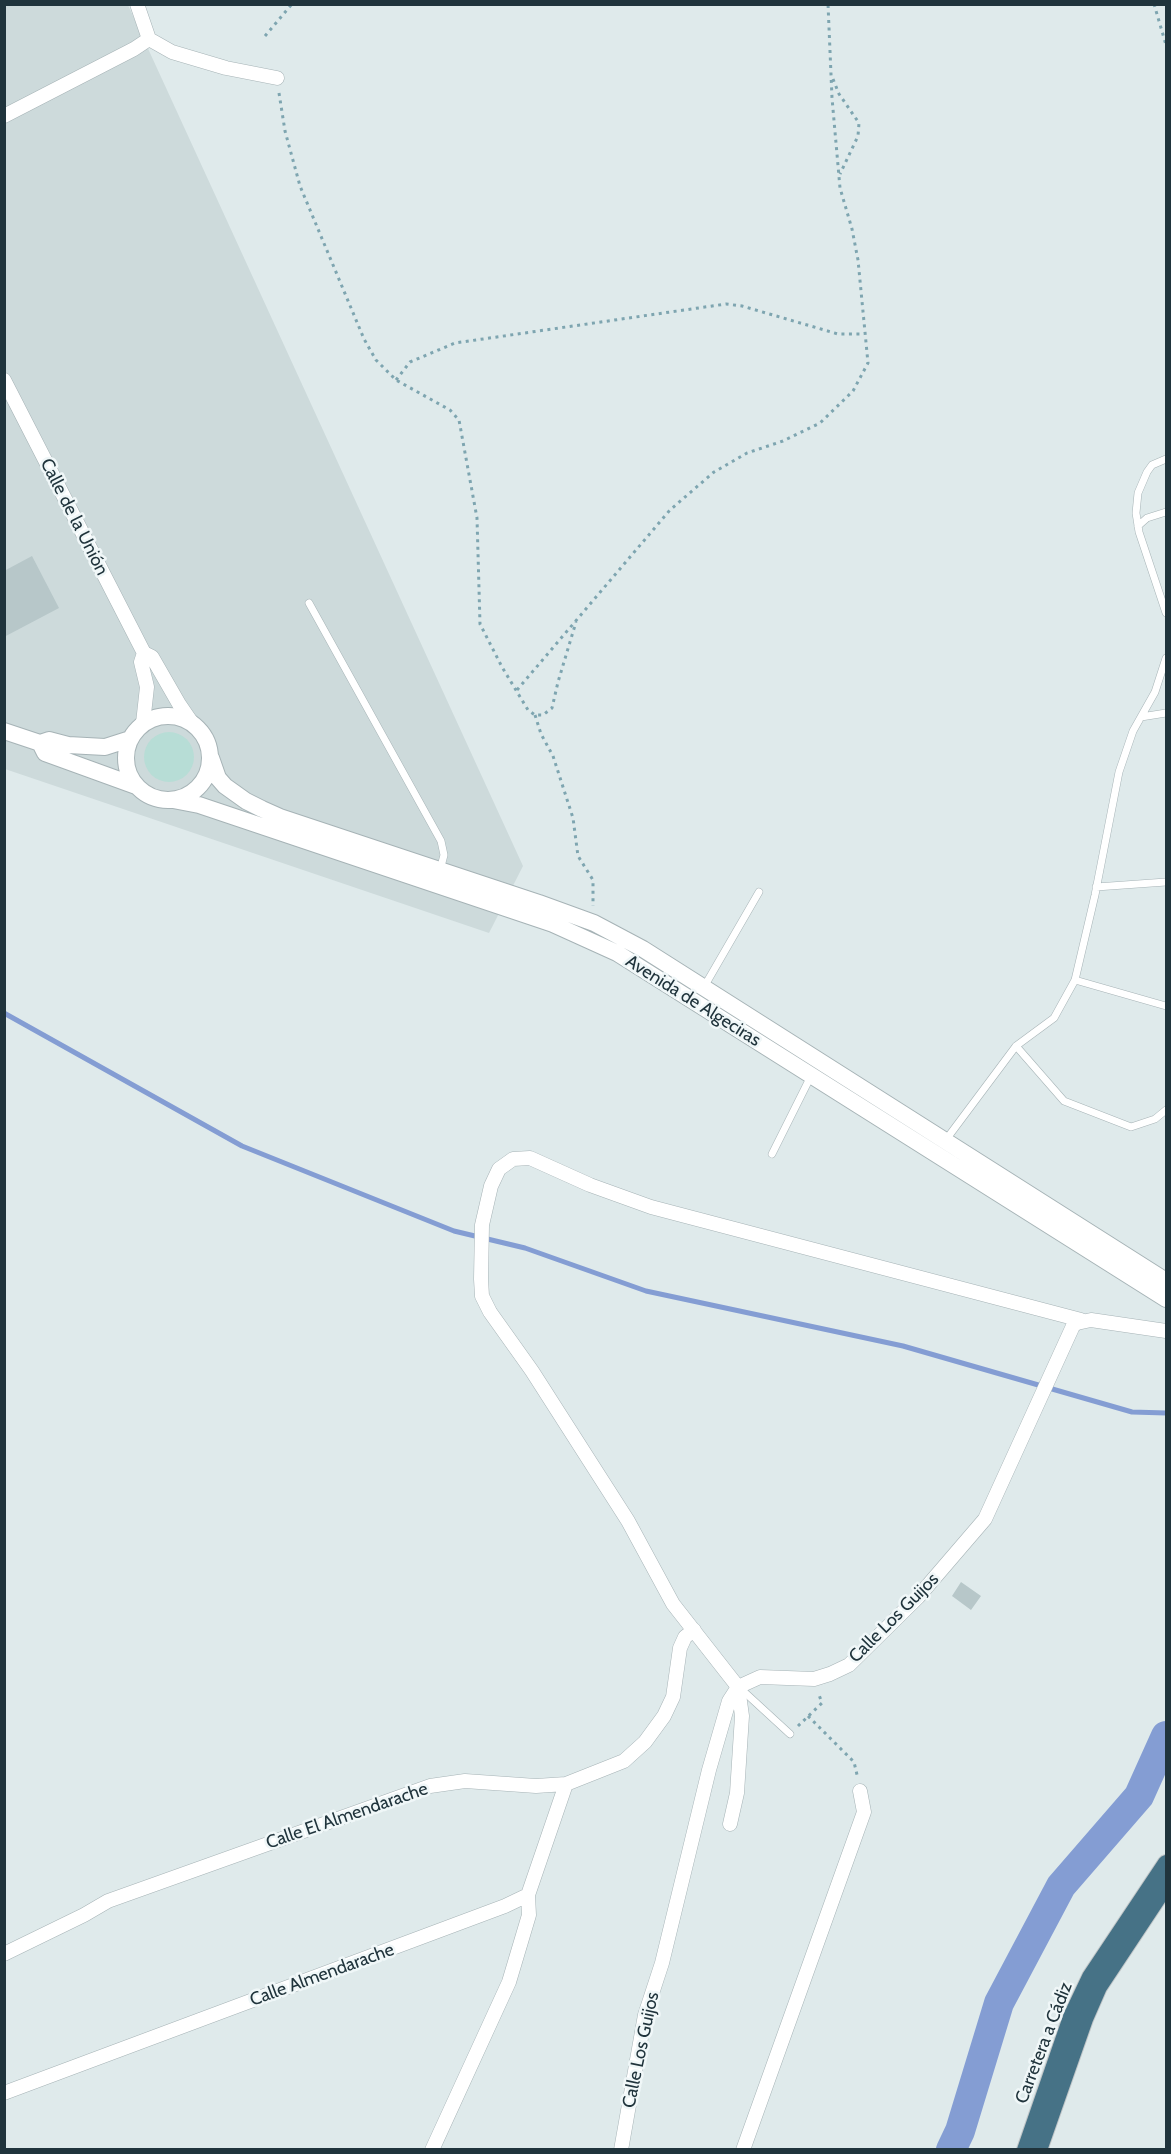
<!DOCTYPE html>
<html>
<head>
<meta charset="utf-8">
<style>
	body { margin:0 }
	#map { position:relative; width:1171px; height:2154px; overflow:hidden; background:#dfeaeb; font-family:Cabin,sans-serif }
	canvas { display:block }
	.frame { position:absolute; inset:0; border:6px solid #20343c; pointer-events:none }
</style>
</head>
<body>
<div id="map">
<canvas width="1171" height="2154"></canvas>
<div class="frame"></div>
</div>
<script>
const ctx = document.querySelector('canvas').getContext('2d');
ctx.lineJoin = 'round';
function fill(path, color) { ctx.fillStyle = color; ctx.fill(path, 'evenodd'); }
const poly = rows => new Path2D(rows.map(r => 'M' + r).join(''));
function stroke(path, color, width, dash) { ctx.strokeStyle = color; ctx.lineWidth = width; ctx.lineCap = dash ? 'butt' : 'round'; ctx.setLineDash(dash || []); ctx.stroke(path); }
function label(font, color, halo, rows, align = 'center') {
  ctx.font = font + ' Cabin,sans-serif'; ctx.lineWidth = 5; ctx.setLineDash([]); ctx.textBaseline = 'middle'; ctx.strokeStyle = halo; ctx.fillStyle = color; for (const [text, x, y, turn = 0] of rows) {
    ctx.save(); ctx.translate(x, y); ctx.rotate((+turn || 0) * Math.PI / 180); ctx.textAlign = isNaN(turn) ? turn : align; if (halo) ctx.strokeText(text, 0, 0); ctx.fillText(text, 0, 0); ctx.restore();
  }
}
fill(poly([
	[5,5,128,5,523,866,489,933,5,769]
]), '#cddadb');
fill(poly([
	'144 757a25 25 0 1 1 50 0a25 25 0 1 1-50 0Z'
]), '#b7ddd6');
stroke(poly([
	[4,1013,242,1146,454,1231,525,1248,646,1291,903,1346,1132,1412,1166,1413]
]), '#849dd3', 5);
stroke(poly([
	[951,2150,960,2131,999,2003,1061,1886,1139,1796,1166,1736]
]), '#849dd3', 30);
fill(poly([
	[32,556,59,608,4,637,4,571],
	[961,1582,981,1596,971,1610,952,1596]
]), '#b7c7c9');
const service = poly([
	[1166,459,1152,465,1147,472,1138,493,1136,513,1139,532,1166,613],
	[1138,526,1147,518,1166,512],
	[309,603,441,841,444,855,440,870],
	[1141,717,1166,713],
	[1096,887,1166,882],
	[1075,980,1166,1006],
	[704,987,759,892],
	[1016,1046,1064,1101,1131,1127,1155,1119,1166,1110],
	[945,1141,1016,1046,1054,1018,1075,980,1095,895,1119,772,1133,731,1155,692,1166,658],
	[772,1154,811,1076],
	[741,1689,790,1734]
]);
const minor = poly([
	[149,39,172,52,226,68,277,78],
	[4,116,134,49,149,39,137,4],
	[4,380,144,653,152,657,179,704,192,723],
	[143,723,147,687,141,662,144,653],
	[730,1824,737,1793,742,1716,738,1687,673,1604,628,1521,532,1371,490,1312,482,1296,481,1279,482,1225,491,1186,499,1169,513,1159,530,1158,590,1185,651,1207,1081,1320],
	[4,1954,84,1915,108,1901,430,1786,465,1781,536,1786,566,1784,624,1761,645,1742,664,1716,673,1697,680,1648,685,1637,694,1630],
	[4,2093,505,1906,528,1895,566,1784],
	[432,2150,509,1982,529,1915,528,1895],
	[621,2150,645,2015,662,1963,709,1770,729,1701,738,1687,760,1677,814,1679,830,1674,849,1665,918,1597,985,1519,1073,1326,1077,1323,1091,1320,1166,1331],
	[743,2150,864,1812,860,1791]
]);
const tertiary = poly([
	'126 758a42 42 0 1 1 84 0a42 42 0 1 1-84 0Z',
	[4,731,40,743,45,753,136,786],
	[40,743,49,740,68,745,105,747,130,739],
	[211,758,218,778,225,786,246,801,262,809,280,817,539,903,594,923,643,949,1166,1281],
	[173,800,199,805,553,924,617,953,1166,1299]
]);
const trunk = poly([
	[1025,2150,1071,2017,1090,1977,1166,1863],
	[1039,2150,1085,2019,1099,1987,1166,1886]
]);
stroke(service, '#a6b3b6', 8);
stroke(minor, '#a6b3b6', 15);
stroke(tertiary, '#a6b3b6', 18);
stroke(trunk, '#c1c6c8', 18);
stroke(poly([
	[1154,4,1166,45],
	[265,36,292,4],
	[833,79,839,94,859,123,858,136,840,174],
	[279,93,285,131,300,186,364,339,376,360,396,380,450,410,459,420,477,518,480,624,502,667,528,710,535,715,543,715,552,708,558,682,576,622],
	[396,380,410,362,455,343,726,304,742,306,838,334,864,334],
	[517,690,670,510,714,472,747,453,783,441,820,423,853,391,868,363,858,260,852,229,840,188,832,98,828,4],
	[535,715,541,734,553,756,573,818,578,856,593,880,593,906],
	[808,1716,854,1762,858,1779],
	[798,1726,822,1703,818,1692]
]), '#7ea5b0', 3, [3, 4.5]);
stroke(service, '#fff', 7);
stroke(minor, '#fff', 14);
stroke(tertiary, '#fff', 16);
stroke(trunk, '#467286', 16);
label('18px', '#20343c', '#f0f7f8', [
	["Calle de la Unión",74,517,63],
	["Avenida de Algeciras",693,1001,32],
	["Calle Los Guijos",894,1618,-45],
	["Calle El Almendarache",347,1816,-19],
	["Calle Almendarache",322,1975,-20],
	["Carretera a Cádiz",1044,2043,-69],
	["Calle Los Guijos",641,2050,-78]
]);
</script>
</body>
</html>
